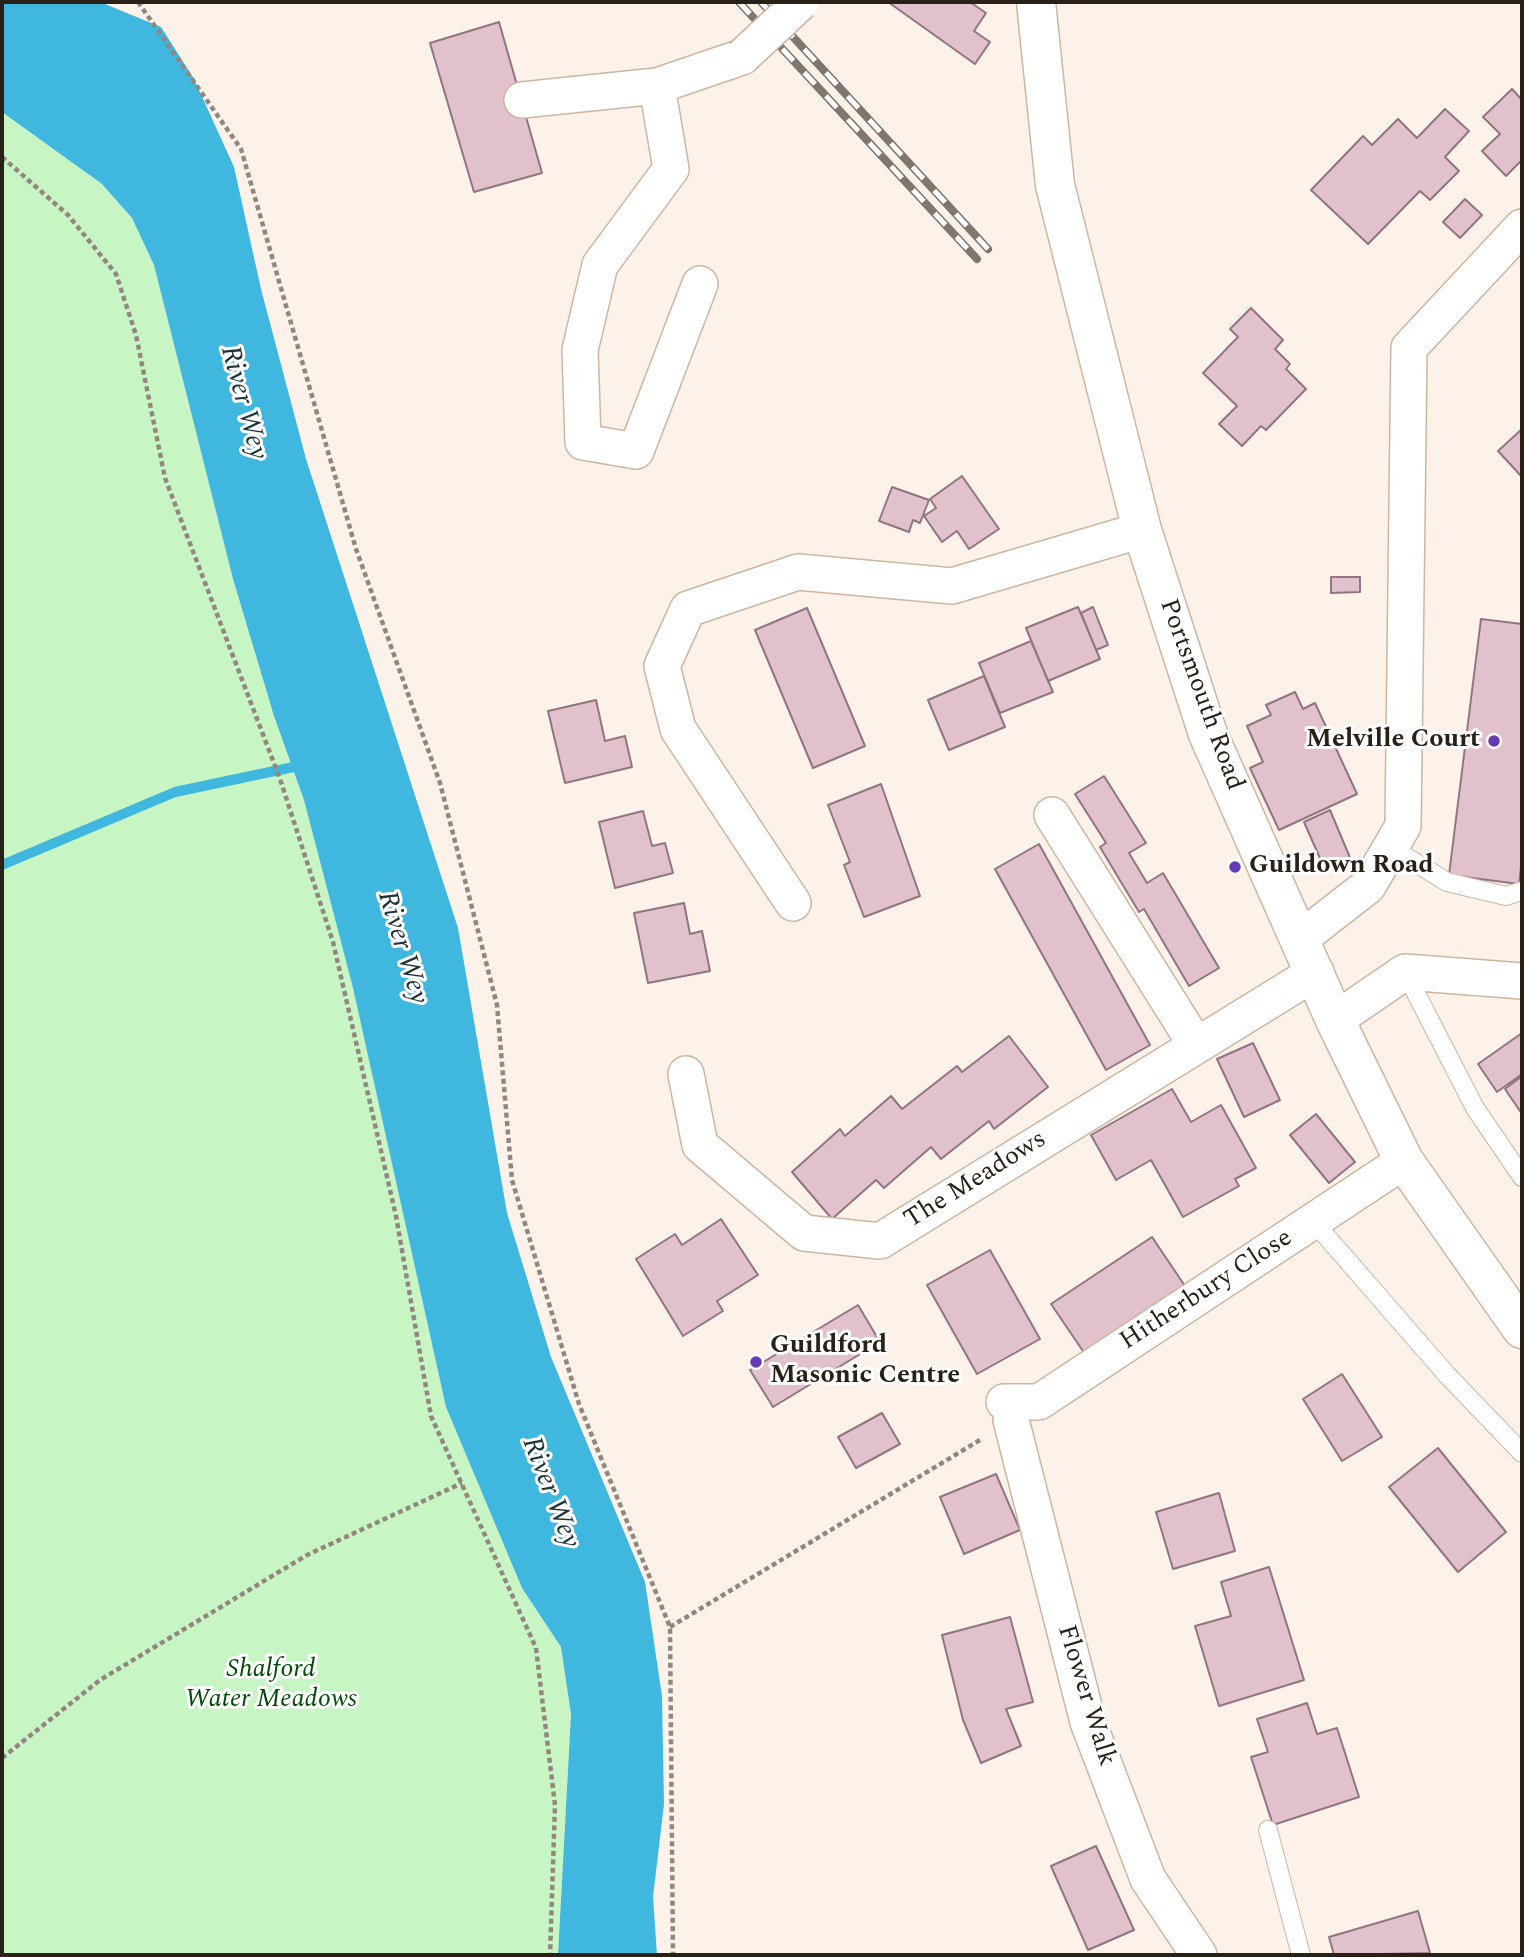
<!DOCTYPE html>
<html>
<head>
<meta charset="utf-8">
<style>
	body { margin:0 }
	#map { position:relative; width:1524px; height:1957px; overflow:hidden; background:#fcf2ea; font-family:Spectral,serif }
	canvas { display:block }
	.frame { position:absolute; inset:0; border:4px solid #292018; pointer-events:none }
</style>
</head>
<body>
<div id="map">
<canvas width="1524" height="1957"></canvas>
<div class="frame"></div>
</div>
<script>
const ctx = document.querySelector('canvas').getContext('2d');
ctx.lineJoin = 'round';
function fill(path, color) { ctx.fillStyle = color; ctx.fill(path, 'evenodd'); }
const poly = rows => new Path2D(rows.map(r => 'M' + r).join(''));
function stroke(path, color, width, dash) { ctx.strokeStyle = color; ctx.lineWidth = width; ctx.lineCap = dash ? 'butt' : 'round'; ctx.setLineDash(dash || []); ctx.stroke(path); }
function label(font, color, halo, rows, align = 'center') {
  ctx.font = font + ' Spectral,serif'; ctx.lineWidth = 6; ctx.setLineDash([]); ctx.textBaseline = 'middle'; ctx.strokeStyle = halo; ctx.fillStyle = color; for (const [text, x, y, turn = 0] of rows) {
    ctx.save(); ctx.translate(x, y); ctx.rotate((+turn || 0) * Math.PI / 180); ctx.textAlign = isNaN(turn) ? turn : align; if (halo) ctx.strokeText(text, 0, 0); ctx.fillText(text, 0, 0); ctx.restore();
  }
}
fill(poly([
	[2,112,102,184,132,218,154,265,233,579,274,716,304,800,353,988,446,1407,522,1588,561,1646,571,1714,558,1955,2,1955]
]), '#c7f5c4');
fill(poly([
	[2,2,100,2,161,27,194,79,234,167,261,289,306,459,458,928,507,1213,551,1357,645,1582,662,1696,664,1804,653,1897,657,1955,558,1955,571,1714,561,1647,522,1588,446,1407,353,988,304,800,274,716,233,579,154,265,132,218,102,184,2,112]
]), '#3fb7de');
stroke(poly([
	[2,865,175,792,303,765]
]), '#3fb7de', 10);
const building = poly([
	[888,2,970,2,986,13,974,31,990,42,975,64,888,2],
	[499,22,542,173,474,192,430,43,499,22],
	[1512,89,1522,100,1522,160,1506,176,1482,151,1500,134,1483,117,1512,89],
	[1445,109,1469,131,1445,157,1459,171,1430,200,1420,191,1368,244,1311,190,1363,136,1372,145,1398,119,1417,138,1445,109],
	[1465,199,1482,215,1460,238,1443,222,1465,199],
	[1251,308,1283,340,1275,349,1290,364,1286,369,1306,389,1266,430,1261,426,1242,446,1219,424,1237,406,1203,373,1238,337,1230,329,1251,308],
	[1522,429,1522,477,1498,451,1522,429],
	[962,476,999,529,969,549,957,531,942,542,924,516,936,508,930,499,962,476],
	[892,487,929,500,920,523,913,520,909,532,879,521,892,487],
	[1331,577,1360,577,1360,592,1331,593,1331,577],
	[1078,607,1100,659,1048,681,1026,628,1078,607],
	[1093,607,1108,645,1096,650,1081,613,1093,607],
	[807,608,865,746,813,768,755,630,807,608],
	[1481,619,1522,624,1522,858,1519,884,1449,875,1481,619],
	[1031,641,1053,692,1000,713,979,663,1031,641],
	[984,676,1005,727,949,750,928,700,984,676],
	[1295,692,1303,709,1315,703,1357,794,1279,830,1250,768,1263,762,1247,726,1271,715,1266,705,1295,692],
	[596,700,605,741,625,736,632,767,565,783,548,711,596,700],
	[1104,776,1146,843,1129,853,1147,883,1163,873,1219,968,1189,986,1144,909,1139,912,1100,847,1106,843,1075,794,1104,776],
	[881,784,920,896,864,917,844,865,850,862,828,805,881,784],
	[1330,810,1351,860,1326,872,1304,822,1330,810],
	[643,811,652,846,665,843,673,873,615,888,599,822,643,811],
	[1039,844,1150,1045,1106,1070,995,869,1039,844],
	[684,903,690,934,702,931,710,971,648,983,634,913,684,903],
	[1522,1033,1522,1074,1497,1092,1478,1064,1522,1033],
	[1009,1036,1048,1087,994,1129,989,1121,941,1159,931,1147,884,1188,876,1180,832,1219,792,1172,840,1129,845,1136,891,1096,902,1109,957,1066,962,1072,1009,1036],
	[1253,1043,1280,1100,1244,1117,1217,1059,1253,1043],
	[1522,1076,1522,1114,1505,1089,1522,1076],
	[1172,1089,1191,1122,1221,1105,1256,1168,1235,1179,1239,1186,1183,1217,1151,1160,1116,1180,1091,1135,1172,1089],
	[1316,1114,1355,1162,1329,1183,1290,1135,1316,1114],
	[721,1219,758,1275,717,1301,723,1311,683,1336,636,1259,675,1234,682,1245,721,1219],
	[1152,1237,1185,1286,1085,1354,1051,1304,1152,1237],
	[990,1250,1040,1339,977,1374,927,1285,990,1250],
	[858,1305,880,1342,773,1407,750,1370,858,1305],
	[1342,1374,1382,1437,1342,1461,1303,1399,1342,1374],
	[882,1413,900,1444,856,1468,838,1437,882,1413],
	[1438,1448,1506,1532,1458,1572,1389,1487,1438,1448],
	[996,1474,1020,1530,964,1554,940,1497,996,1474],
	[1219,1493,1235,1551,1173,1569,1156,1512,1219,1493],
	[1269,1567,1304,1680,1219,1706,1195,1626,1231,1616,1221,1582,1269,1567],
	[1010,1617,1033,1702,1006,1709,1021,1746,981,1763,963,1720,942,1635,1010,1617],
	[1307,1703,1317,1734,1337,1728,1359,1797,1273,1825,1251,1757,1268,1752,1257,1719,1307,1703],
	[1096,1846,1134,1930,1088,1950,1051,1866,1096,1846],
	[1418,1911,1430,1953,1334,1955,1329,1937,1418,1911]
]);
fill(building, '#e1c1cc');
stroke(building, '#92757e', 2);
const lane = poly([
	[1390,847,1447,882,1506,896,1522,891],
	[1405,972,1475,1108,1522,1177],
	[1313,1221,1447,1375,1522,1453],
	[1268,1830,1301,1955]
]);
const street = poly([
	[657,86,742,57],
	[522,100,657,86,671,169,600,265,580,350,583,442,636,451,700,284],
	[1052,815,1196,1045],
	[793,903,678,729,662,666,688,609,798,572,952,586,1142,530],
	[1300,939,1368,886,1403,826,1409,348,1522,227],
	[1335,1020,1405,972,1522,981],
	[686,1074,700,1145,804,1233,880,1241,1316,972],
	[1004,1402,1039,1402,1404,1161],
	[1011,1420,1088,1722,1148,1879,1199,1955]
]);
const primary = poly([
	[1036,2,1055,185,1142,530,1208,734,1335,1020,1404,1161,1522,1329]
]);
stroke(lane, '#ceb5a1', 20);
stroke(street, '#ceb5a1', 38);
stroke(primary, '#ceb5a1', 41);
stroke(poly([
	[138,2,241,149,356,549,440,783,497,1005,512,1180,579,1404,670,1627,673,1955],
	[2,157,68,215,116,274,136,335,165,478,280,779,333,942,396,1216,431,1416,536,1648,555,1805,550,1955],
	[670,1627,980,1440],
	[2,1758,100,1680,307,1555,462,1483]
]), '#91877f', 4.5, [5, 3.5]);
stroke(lane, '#fff', 18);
stroke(street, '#fff', 35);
stroke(primary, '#fff', 38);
const rail = poly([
	[739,2,977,259],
	[761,2,988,249]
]);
stroke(rail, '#80766e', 8);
stroke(rail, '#fff', 5, [16]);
const streetBridge = poly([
	[742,57,801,2]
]);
stroke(streetBridge, '#ceb5a1', 38, []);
stroke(streetBridge, '#fff', 35);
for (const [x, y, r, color] of [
	[1494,741,7,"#653ab2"],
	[1235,867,7,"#653ab2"],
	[756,1362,7,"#653ab2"]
]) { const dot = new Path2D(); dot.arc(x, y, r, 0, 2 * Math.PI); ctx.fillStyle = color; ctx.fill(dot); stroke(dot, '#fff', 2.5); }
label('26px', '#292018', '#fff', [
	["Portsmouth Road",1200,695,70],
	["The Meadows",976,1181,-32],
	["Hitherbury Close",1207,1291,-33],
	["Flower Walk",1085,1696,73]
]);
label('bold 26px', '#292018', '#fff', [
	["Melville Court",1480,741,"right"],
	["Guildown Road",1249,867],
	["Guildford",770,1347],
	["Masonic Centre",770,1377]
], 'left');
label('italic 26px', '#004a05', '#fff', [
	["Shalford",271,1671],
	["Water Meadows",271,1701]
]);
label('italic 28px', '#1d3239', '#fff', [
	["River Wey",242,403,75],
	["River Wey",401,948,73],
	["River Wey",549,1493,69]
]);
</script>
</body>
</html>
